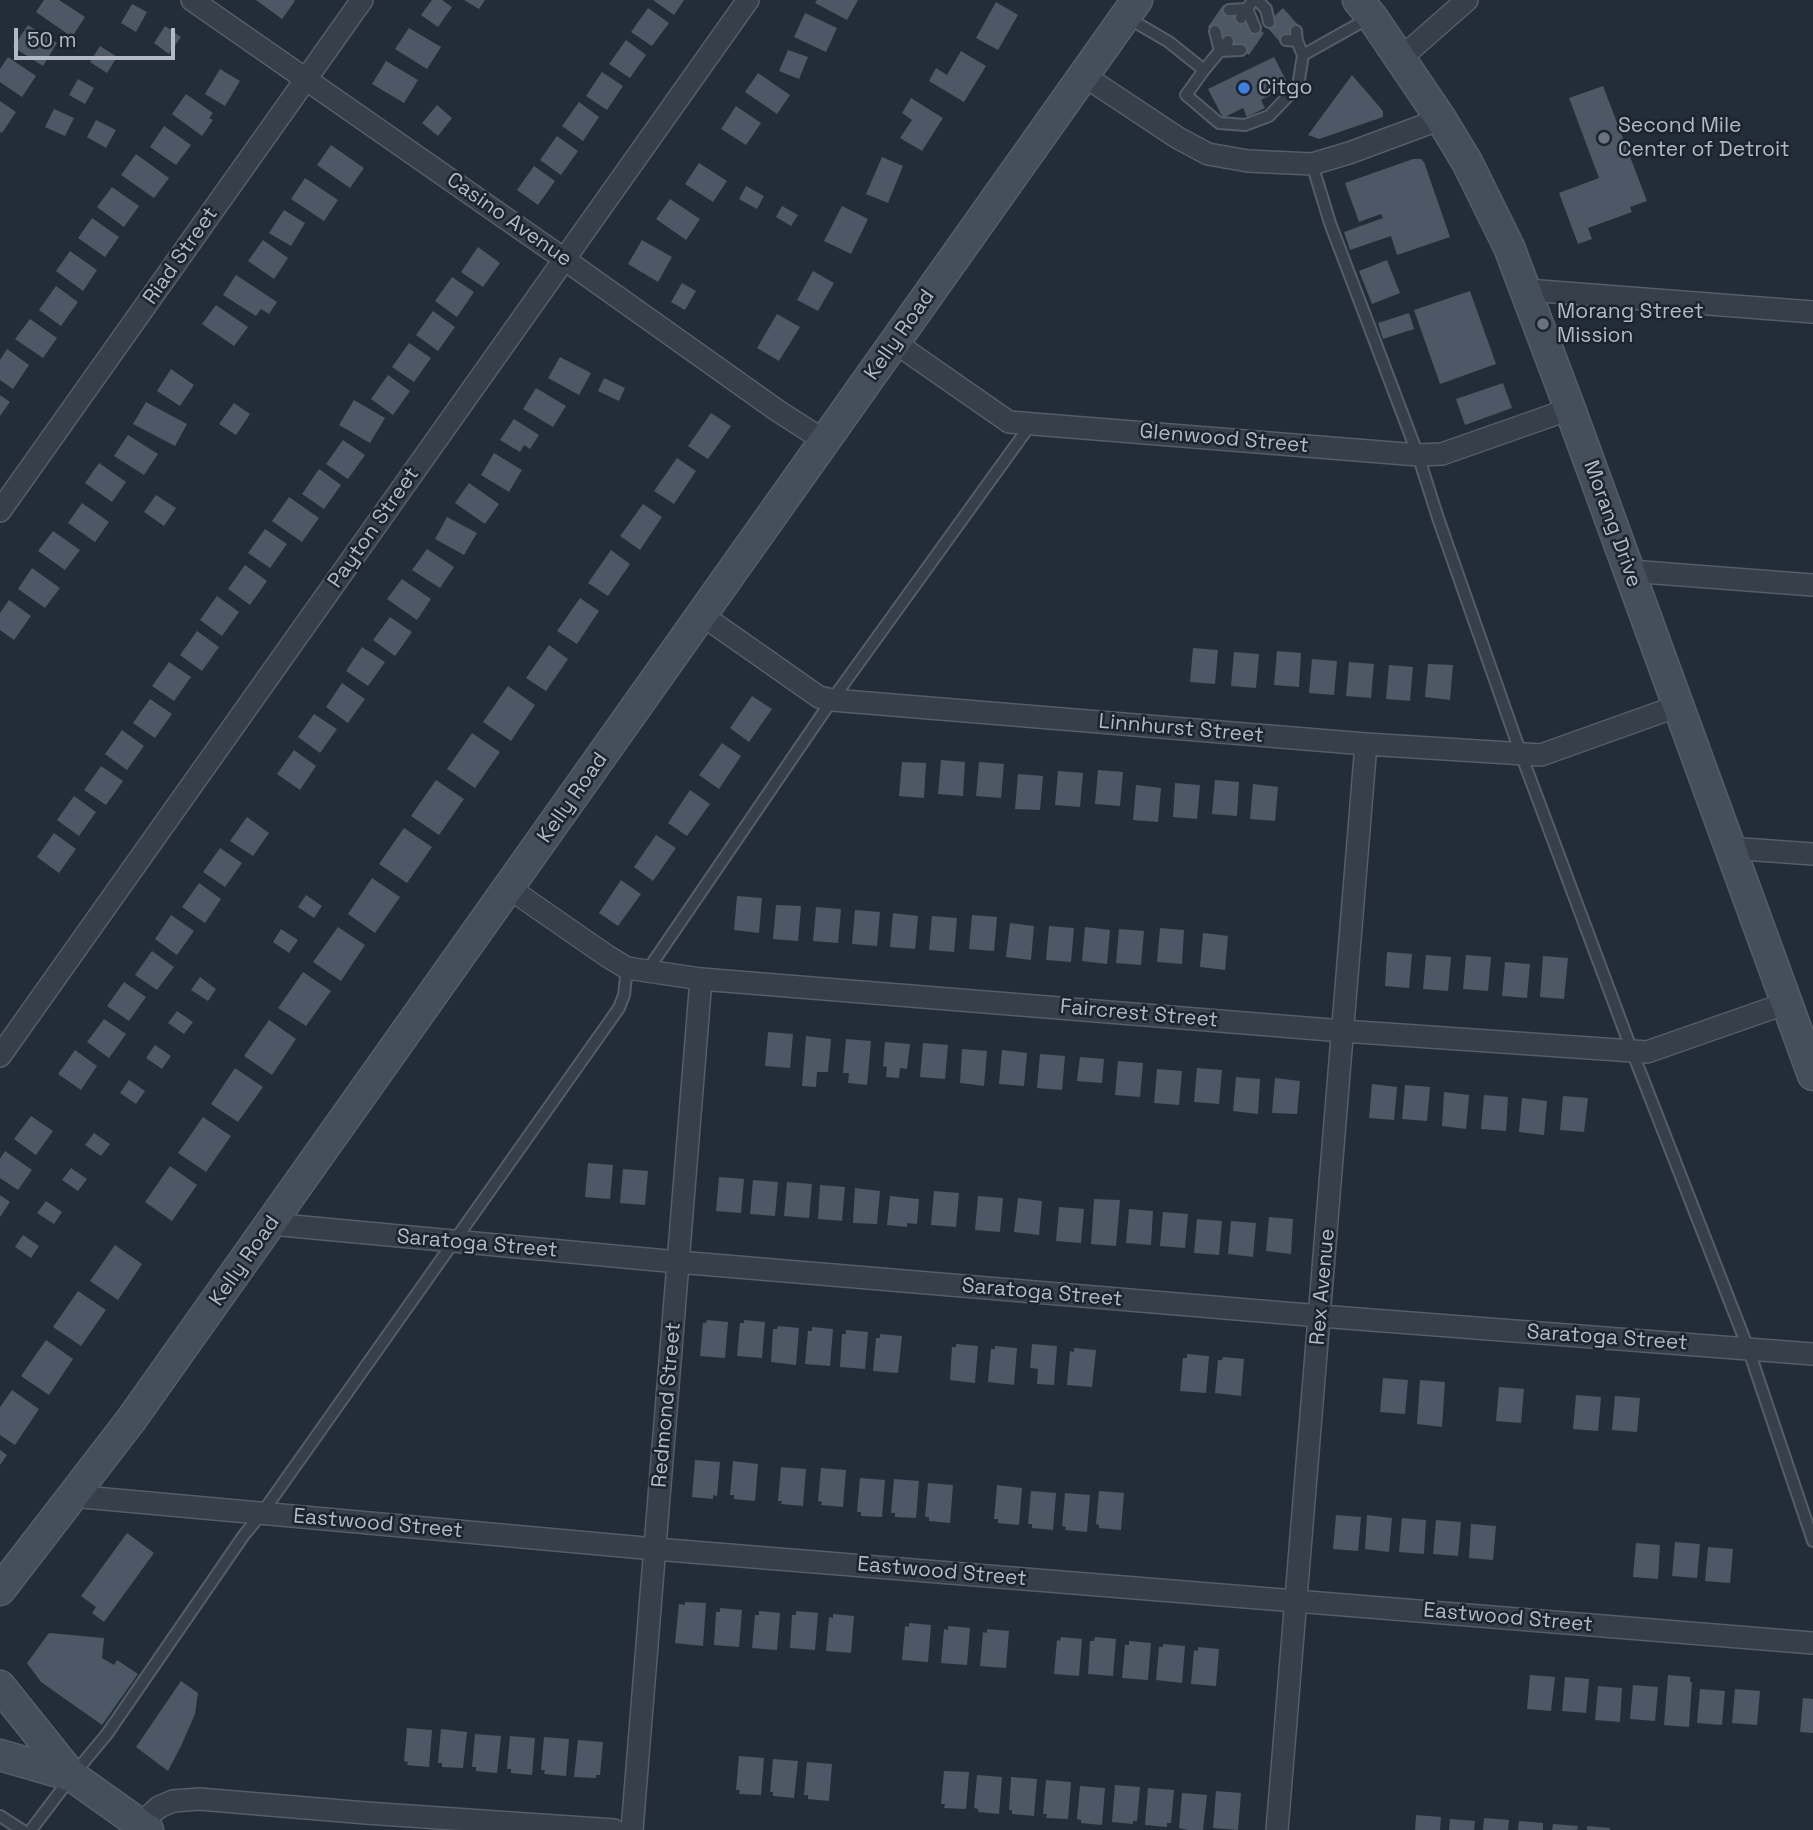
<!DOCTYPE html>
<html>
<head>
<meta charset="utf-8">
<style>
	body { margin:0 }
	#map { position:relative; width:1813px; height:1830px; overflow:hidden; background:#232d39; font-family:"Space Grotesk",sans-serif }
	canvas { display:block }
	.scale { position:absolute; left:14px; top:28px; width:161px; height:32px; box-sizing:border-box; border:4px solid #b2bac5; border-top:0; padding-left:9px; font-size:21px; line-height:24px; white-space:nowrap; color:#b2bac5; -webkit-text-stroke:5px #1c242e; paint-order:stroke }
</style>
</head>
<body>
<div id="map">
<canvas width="1813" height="1830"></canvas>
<div class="scale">50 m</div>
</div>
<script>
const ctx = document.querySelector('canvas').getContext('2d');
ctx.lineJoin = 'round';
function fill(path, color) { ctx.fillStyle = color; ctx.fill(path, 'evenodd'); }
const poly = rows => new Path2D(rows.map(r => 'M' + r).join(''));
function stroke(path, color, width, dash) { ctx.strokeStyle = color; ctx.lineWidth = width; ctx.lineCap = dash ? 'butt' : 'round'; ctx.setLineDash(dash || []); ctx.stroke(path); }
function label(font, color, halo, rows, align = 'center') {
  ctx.font = font + ' "Space Grotesk",sans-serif'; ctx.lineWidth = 5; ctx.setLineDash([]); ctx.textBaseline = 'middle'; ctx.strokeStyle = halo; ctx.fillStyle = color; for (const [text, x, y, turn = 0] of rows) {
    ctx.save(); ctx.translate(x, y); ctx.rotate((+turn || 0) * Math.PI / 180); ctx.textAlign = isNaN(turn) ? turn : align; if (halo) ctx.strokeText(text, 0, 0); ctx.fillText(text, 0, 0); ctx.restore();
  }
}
fill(poly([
	[44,0,59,0,85,17,72,37,36,12],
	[256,0,294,0,295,1,282,19],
	[432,0,442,0,452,7,438,27,421,15],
	[464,0,485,0,479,9],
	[653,0,684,0,674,15],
	[817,0,858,0,847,20,815,3],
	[996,2,1018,15,998,50,976,38],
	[132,4,147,12,136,32,121,23],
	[1223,5,1264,33,1249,55,1208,27],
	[648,8,669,23,652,46,631,32],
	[1283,8,1300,27,1281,43,1265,25],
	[805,13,837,28,826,52,794,37],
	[28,25,57,43,43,66,13,47],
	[165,26,181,37,169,54,154,43],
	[409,28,441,47,427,69,395,49],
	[626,40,646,55,630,78,609,64],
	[100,46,117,57,107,73,90,62],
	[788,50,808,57,799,79,779,71],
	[961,51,986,66,964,102,929,81,936,68,947,75],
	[8,57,36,76,22,97,0,82,0,69],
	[1274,57,1289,86,1261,100,1265,108,1247,117,1243,108,1223,118,1208,89],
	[386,61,418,80,404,103,372,84],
	[220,69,240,81,225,106,205,94],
	[602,72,623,86,607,110,586,96],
	[758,73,790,95,777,114,745,92],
	[1352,75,1383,111,1383,117,1319,139,1308,135],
	[78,79,94,88,85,104,69,95],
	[1603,86,1647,201,1630,207,1632,212,1588,228,1592,239,1578,244,1559,193,1599,178,1569,98],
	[186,94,213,113,209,118,213,120,202,136,172,114],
	[911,98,943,118,922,151,900,138,912,120,902,113],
	[0,101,16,112,2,133,0,132],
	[579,102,599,117,583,141,562,126],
	[437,105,452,118,438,136,422,123],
	[736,106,761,123,746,145,721,129],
	[54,109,74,118,65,136,45,127],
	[96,120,116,130,106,148,87,137],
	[164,126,191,145,176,165,150,147],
	[557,136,578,151,561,175,540,160],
	[331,145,364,168,350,188,317,165],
	[136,154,169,178,154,198,121,175],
	[882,157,903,166,888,203,866,194],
	[1413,159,1421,159,1424,162,1450,237,1397,255,1391,236,1350,250,1344,232,1383,218,1381,214,1359,222,1345,183],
	[699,163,727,181,713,202,685,184],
	[534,166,555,181,538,205,517,190],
	[305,178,338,200,324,221,291,199],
	[746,186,764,196,757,209,739,199],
	[112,187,139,206,124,227,97,207],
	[670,199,700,219,686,240,656,219],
	[782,206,798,215,791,226,776,217],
	[842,206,868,219,851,254,824,241],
	[284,210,305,223,291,246,269,233],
	[92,218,119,237,105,257,78,238],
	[263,240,288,258,274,279,248,261],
	[642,240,672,257,658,282,628,264],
	[478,247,500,263,483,287,461,272],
	[70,251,97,270,83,291,56,271],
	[1387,260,1400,293,1372,304,1359,271],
	[813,271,834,283,818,311,797,300],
	[236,275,277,302,269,314,261,309,256,316,223,295],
	[452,277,474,292,457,317,435,301],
	[682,283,696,291,685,310,671,302],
	[56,286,78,302,61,326,39,310],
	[1470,291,1496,364,1440,384,1414,310],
	[216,305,248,327,234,346,202,324],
	[433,311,455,327,438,351,416,335],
	[1409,313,1414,329,1383,339,1378,323],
	[777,314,800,327,779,361,757,348],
	[30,319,57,338,43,358,15,339],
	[409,343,431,358,414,382,392,367],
	[7,349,29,365,13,389,0,380,0,360],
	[560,357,591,373,579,395,548,378],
	[171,369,194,385,180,406,157,391],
	[388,375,410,391,393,415,371,399],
	[604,378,625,388,619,401,598,391],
	[1503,383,1512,408,1465,425,1456,399],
	[536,388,566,406,553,427,523,409],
	[0,395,10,402,0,416],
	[354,400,385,418,370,443,339,425],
	[146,402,187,424,175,446,133,424],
	[234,403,250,414,236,435,219,424],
	[711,413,731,426,708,459,688,446],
	[514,419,539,435,530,449,524,445,520,452,500,440],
	[128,435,158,454,144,475,114,456],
	[343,440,365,455,348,479,326,464],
	[494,453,522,470,509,492,481,475],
	[677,458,696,471,674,504,654,491],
	[99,463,126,482,112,502,85,483],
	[319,469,341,485,324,509,302,494],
	[469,483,499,504,485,524,455,503],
	[156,495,176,508,164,526,144,512],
	[289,497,319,518,302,542,272,521],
	[82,503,109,522,95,542,68,523],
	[643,504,662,517,640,550,620,536],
	[447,517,477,533,464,555,435,539],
	[265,529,287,544,270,568,248,553],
	[53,531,80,550,65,570,38,551],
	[427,549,454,567,440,588,412,570],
	[611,550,630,564,608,596,588,583],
	[245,565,267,581,250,605,228,589],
	[32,568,60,588,45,608,18,589],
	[402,579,431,599,417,620,387,599],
	[217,596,239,612,222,636,200,620],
	[580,598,599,611,577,644,557,631],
	[9,600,31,616,14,640,0,630,0,613],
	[390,617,412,632,395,656,373,640],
	[197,631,219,647,202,671,180,655],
	[549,645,568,659,546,691,526,678],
	[362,647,385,662,368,686,346,671],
	[1193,648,1218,650,1215,684,1190,682],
	[1277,651,1301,653,1299,687,1274,685],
	[1234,652,1259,654,1256,688,1231,686],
	[1312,659,1337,661,1334,695,1309,693],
	[169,662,191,677,174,701,152,686],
	[1349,662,1374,664,1371,698,1346,696],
	[1428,664,1453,665,1450,700,1425,697],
	[1389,665,1413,667,1410,701,1386,699],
	[342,683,365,699,348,723,326,707],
	[508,686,535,705,511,741,483,722],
	[752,696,772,709,749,742,730,728],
	[150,699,172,714,155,738,133,723],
	[314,714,337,729,320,753,298,737],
	[122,730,144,746,127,770,105,754],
	[472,733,500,752,475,788,447,769],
	[722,743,741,756,719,789,699,775],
	[294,750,316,766,300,790,277,774],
	[941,760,965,762,963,796,938,794],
	[902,762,926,763,924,798,899,796],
	[979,762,1004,764,1001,798,976,796],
	[101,766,123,781,106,805,84,790],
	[1098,770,1123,772,1120,806,1095,804],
	[1058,771,1083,773,1080,807,1055,805],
	[1018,774,1043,776,1040,810,1015,809],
	[436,780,464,799,439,835,411,816],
	[1215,780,1239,782,1237,816,1212,814],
	[1175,783,1200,785,1197,819,1173,817],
	[1253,784,1278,787,1275,821,1250,819],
	[1136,785,1161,788,1158,822,1133,820],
	[690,790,710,804,687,836,668,823],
	[74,796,96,812,79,836,57,820],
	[247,817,269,833,253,856,230,841],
	[404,828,432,847,407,883,379,864],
	[54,833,76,849,59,873,37,857],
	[656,835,676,848,653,881,634,867],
	[220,848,242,863,225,887,203,872],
	[372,878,400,897,375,933,348,914],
	[621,880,641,894,618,926,599,913],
	[199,883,221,899,205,923,182,907],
	[306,895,322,906,314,918,298,907],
	[737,896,762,898,759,933,734,930],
	[776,905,801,906,798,941,773,939],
	[816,907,841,909,838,943,813,941],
	[855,910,880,912,877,946,852,944],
	[893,913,918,916,915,949,890,947],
	[171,915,194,931,177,955,155,939],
	[972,915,997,917,994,951,969,949],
	[932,916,957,918,954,952,929,950],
	[1010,923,1034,926,1031,960,1006,957],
	[1049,926,1074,928,1071,962,1046,960],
	[338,927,365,945,341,981,313,962],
	[1085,927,1110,930,1107,964,1082,961],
	[1160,928,1184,930,1182,964,1157,962],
	[281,929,298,940,289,953,273,942],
	[1119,929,1144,931,1141,965,1116,963],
	[1203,933,1228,936,1225,970,1200,967],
	[152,951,174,967,157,990,135,975],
	[1387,952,1412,954,1409,988,1385,986],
	[1426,955,1451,957,1448,991,1423,989],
	[1466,955,1491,957,1488,991,1463,989],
	[1543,956,1568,958,1564,999,1540,997],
	[1505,962,1530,964,1527,998,1502,996],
	[303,972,331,991,306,1026,278,1008],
	[200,977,216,989,208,1001,191,990],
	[124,982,146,997,129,1021,107,1006],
	[177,1011,193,1022,184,1034,168,1023],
	[104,1019,126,1034,109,1058,87,1042],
	[269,1020,296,1039,272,1075,244,1056],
	[768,1032,793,1034,790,1068,765,1066],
	[806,1036,831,1039,828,1072,817,1072,816,1087,802,1086],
	[846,1039,871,1041,867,1085,848,1083,849,1073,843,1073],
	[885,1042,910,1044,907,1069,900,1068,899,1078,886,1077,887,1067,883,1066],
	[923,1043,948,1045,945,1079,920,1077],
	[155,1045,171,1056,162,1069,146,1058],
	[962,1049,987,1051,984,1086,960,1083],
	[75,1050,97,1066,81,1090,58,1074],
	[1002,1050,1027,1053,1024,1086,999,1084],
	[1040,1054,1065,1056,1062,1090,1037,1088],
	[1080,1057,1104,1059,1102,1083,1077,1081],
	[1118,1061,1143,1063,1140,1097,1115,1095],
	[235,1068,263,1087,238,1122,211,1104],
	[1197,1068,1222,1070,1219,1104,1194,1102],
	[1157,1069,1182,1071,1179,1105,1154,1103],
	[1236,1077,1260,1079,1258,1114,1233,1111],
	[1275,1078,1300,1081,1297,1114,1272,1113],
	[129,1080,145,1091,136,1104,120,1093],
	[1372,1084,1397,1087,1394,1120,1369,1118],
	[1405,1085,1430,1087,1427,1121,1402,1119],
	[1444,1092,1469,1095,1466,1129,1442,1126],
	[1484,1095,1508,1097,1506,1131,1481,1129],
	[1563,1096,1588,1098,1584,1132,1560,1130],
	[1522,1098,1547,1101,1544,1135,1519,1132],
	[31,1116,53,1131,36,1155,14,1139],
	[203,1117,231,1136,206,1172,178,1153],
	[94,1133,110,1144,101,1156,85,1145],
	[5,1151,32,1170,18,1190,0,1178,0,1159],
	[588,1163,613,1165,610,1199,585,1197],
	[170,1166,197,1185,172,1221,145,1202],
	[71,1168,87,1179,78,1191,62,1180],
	[623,1169,648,1171,645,1205,620,1203],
	[719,1177,744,1179,741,1213,716,1211],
	[753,1180,778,1182,775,1216,750,1214],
	[787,1182,812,1184,809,1218,784,1216],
	[820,1185,845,1187,842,1221,818,1219],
	[855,1188,880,1191,877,1224,853,1223],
	[934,1191,959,1193,956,1227,931,1225],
	[0,1195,10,1202,0,1217],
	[890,1196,919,1199,917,1224,907,1223,907,1227,887,1225],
	[978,1196,1003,1198,1000,1232,975,1230],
	[1018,1198,1042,1201,1039,1235,1014,1232],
	[1094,1199,1120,1200,1116,1246,1091,1244],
	[46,1201,62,1212,54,1224,37,1213],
	[1059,1207,1084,1209,1081,1243,1056,1241],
	[1129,1209,1153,1211,1151,1245,1126,1243],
	[1163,1212,1188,1214,1185,1248,1160,1246],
	[1269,1217,1293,1219,1291,1254,1266,1251],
	[1197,1219,1222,1221,1219,1255,1194,1253],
	[1231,1221,1256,1223,1253,1257,1228,1254],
	[23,1235,39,1246,31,1258,15,1247],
	[115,1245,142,1264,118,1300,90,1281],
	[78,1291,106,1310,81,1346,53,1327],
	[707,1320,728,1322,725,1358,700,1356,703,1323,706,1323],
	[744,1320,765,1322,762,1358,737,1356,740,1323,744,1323],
	[778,1326,799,1328,796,1365,771,1362,773,1329,777,1329],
	[812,1327,833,1329,830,1366,805,1364,808,1331,812,1331],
	[846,1330,868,1332,865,1369,840,1367,842,1334,846,1334],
	[880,1334,902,1336,898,1373,873,1371,876,1338,880,1338],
	[46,1340,73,1359,49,1395,21,1376],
	[956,1344,978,1346,975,1383,950,1380,952,1347,956,1347],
	[1032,1344,1057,1346,1054,1385,1037,1384,1038,1369,1030,1368],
	[995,1346,1017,1348,1014,1385,988,1382,991,1349,995,1349],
	[1074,1348,1096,1350,1092,1387,1067,1385,1070,1351,1074,1352],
	[1187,1354,1209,1356,1206,1393,1180,1391,1183,1358,1187,1358],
	[1223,1357,1244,1359,1241,1396,1215,1393,1218,1360,1222,1360],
	[1383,1378,1408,1380,1405,1414,1380,1412],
	[1420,1380,1445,1382,1442,1427,1417,1424],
	[1499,1387,1524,1389,1521,1423,1496,1421],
	[12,1390,39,1409,15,1445,0,1435,0,1407],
	[1576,1395,1601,1397,1598,1431,1573,1429],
	[1615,1396,1640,1398,1637,1432,1612,1430],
	[0,1450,7,1455,0,1465],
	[695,1460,720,1462,717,1496,713,1495,713,1499,692,1497],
	[733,1461,758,1464,755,1501,734,1499,734,1495,730,1495],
	[781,1467,806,1469,803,1506,781,1504,782,1501,778,1501],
	[821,1468,846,1470,843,1507,821,1505,822,1502,818,1501],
	[860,1478,885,1480,882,1517,861,1516,861,1512,857,1512],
	[894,1479,919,1481,916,1518,895,1517,895,1513,891,1513],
	[928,1483,953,1485,950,1523,929,1521,929,1517,925,1517],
	[997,1485,1022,1488,1019,1525,998,1523,998,1519,994,1519],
	[1031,1491,1056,1493,1053,1530,1032,1528,1032,1524,1028,1524],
	[1099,1491,1124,1493,1121,1530,1099,1528,1099,1525,1096,1524],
	[1065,1493,1090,1495,1087,1532,1065,1530,1066,1527,1062,1526],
	[1336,1515,1361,1517,1358,1551,1333,1549],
	[1367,1515,1392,1518,1389,1552,1365,1549],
	[1402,1518,1426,1520,1424,1554,1399,1552],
	[1436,1520,1461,1522,1458,1556,1433,1554],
	[1471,1524,1496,1526,1493,1560,1469,1558],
	[127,1533,154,1553,104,1622,92,1613,96,1607,81,1596],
	[1675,1542,1700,1544,1697,1578,1672,1576],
	[1636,1543,1660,1545,1658,1579,1633,1577],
	[1708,1547,1733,1549,1730,1583,1705,1581],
	[685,1602,706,1603,703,1646,675,1643,679,1604,685,1605],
	[720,1608,742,1610,739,1647,714,1645,716,1612,720,1612],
	[759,1611,780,1613,777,1650,752,1648,755,1615,759,1615],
	[796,1611,818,1613,815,1650,790,1648,792,1615,796,1615],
	[833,1614,854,1616,851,1653,826,1651,829,1617,833,1618],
	[909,1623,931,1625,928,1662,902,1660,905,1626,909,1627],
	[948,1626,970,1628,967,1665,941,1663,944,1629,948,1630],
	[987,1629,1009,1631,1006,1668,980,1666,983,1632,987,1633],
	[49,1633,104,1638,102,1658,114,1665,117,1660,138,1674,102,1725,41,1682,27,1663],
	[1061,1637,1082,1639,1079,1676,1054,1674,1057,1640,1060,1641],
	[1095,1637,1116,1639,1113,1676,1088,1674,1090,1641,1094,1641],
	[1129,1641,1151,1643,1148,1680,1122,1678,1125,1645,1129,1645],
	[1163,1644,1185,1646,1182,1683,1156,1680,1159,1647,1163,1647],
	[1198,1647,1219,1649,1216,1686,1191,1684,1194,1650,1198,1651],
	[1530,1675,1555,1677,1551,1711,1527,1709],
	[1668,1675,1690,1677,1690,1682,1692,1682,1689,1727,1664,1725],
	[1565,1677,1589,1679,1586,1713,1562,1711],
	[181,1681,198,1693,195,1714,181,1746,168,1771,136,1747],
	[1633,1685,1658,1687,1655,1721,1630,1719],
	[1598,1686,1622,1688,1620,1722,1595,1720],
	[1700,1689,1725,1691,1722,1725,1697,1723],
	[1735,1689,1760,1691,1757,1725,1732,1723],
	[1803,1698,1813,1699,1813,1733,1800,1732],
	[407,1728,432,1730,429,1767,407,1765,408,1762,404,1761],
	[441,1729,467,1732,463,1768,442,1767,442,1763,438,1763],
	[475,1734,501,1736,497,1773,476,1771,476,1767,472,1767],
	[510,1736,535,1738,532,1775,511,1773,511,1769,507,1769],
	[544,1737,569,1739,566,1776,544,1774,545,1770,541,1770],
	[578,1740,603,1742,600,1775,596,1775,596,1778,574,1777],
	[739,1756,764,1758,761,1795,739,1794,740,1790,736,1790],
	[773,1759,798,1761,794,1798,773,1796,773,1792,770,1792],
	[807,1762,832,1764,829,1801,808,1799,808,1795,804,1795],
	[944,1771,969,1772,966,1809,944,1808,945,1804,941,1804],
	[977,1775,1002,1777,999,1814,978,1812,978,1809,974,1808],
	[1011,1777,1037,1779,1034,1816,1012,1814,1012,1810,1009,1810],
	[1046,1780,1071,1782,1068,1819,1046,1818,1047,1814,1043,1814],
	[1115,1785,1140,1787,1137,1821,1133,1821,1133,1824,1112,1822],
	[1080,1786,1105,1788,1102,1825,1081,1823,1081,1820,1077,1819],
	[1148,1788,1174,1790,1171,1823,1167,1823,1167,1827,1145,1825],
	[1216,1791,1241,1793,1238,1830,1213,1828],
	[1182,1793,1207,1795,1203,1830,1188,1830,1179,1828],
	[1416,1815,1441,1817,1440,1830,1415,1830],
	[1484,1818,1509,1820,1508,1830,1483,1830],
	[1450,1819,1475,1821,1474,1830,1449,1830],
	[1519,1821,1543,1823,1543,1830,1518,1830],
	[1553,1824,1578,1826,1577,1830,1552,1830],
	[1587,1826,1610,1828,1610,1830,1587,1830]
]), '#4c5865');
const lane = poly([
	[1253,0,1247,9,1255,28],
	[1257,0,1266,9,1269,22],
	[1229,10,1247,9,1241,18],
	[1128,18,1169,42,1204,70,1228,41],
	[1215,31,1220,51,1241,50],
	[1286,40,1297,41,1296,31],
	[1297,41,1303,55,1369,18],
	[1204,70,1186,95,1219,123,1245,125,1269,116,1298,86,1303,55],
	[1312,164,1330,223,1418,455,1438,518,1521,754,1632,1051,1748,1348,1813,1541],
	[647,971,832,700,1031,424],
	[0,1816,22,1830],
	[31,1830,72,1776,107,1734,244,1535,262,1513,619,1008,624,995,627,968]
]);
const street = poly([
	[192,0,564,259,778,411,825,441],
	[1401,58,1467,0],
	[1083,75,1178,138,1208,154,1248,161,1312,164,1349,153,1441,119],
	[1527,290,1813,312],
	[894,342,1009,422,1418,455,1442,454,1570,409],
	[0,511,362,0],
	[1630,571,1813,585],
	[702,615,819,697,832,700,1366,744,1541,755,1678,706],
	[1730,848,1813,854],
	[509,888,607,956,627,968,701,979,1343,1031,1647,1052,1787,1003],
	[0,1056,748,0],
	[271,1224,678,1262,1320,1316,1813,1354],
	[72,1496,655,1549,1813,1643],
	[140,1824,159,1807,173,1801,199,1799,366,1813,614,1830],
	[632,1830,701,979],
	[1277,1830,1366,744]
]);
const secondary = poly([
	[1358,0,1372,17,1441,119,1467,162,1509,247,1570,409,1813,1075],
	[0,1590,131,1420,1137,0],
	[0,1686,72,1776,148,1830],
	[0,1755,72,1776]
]);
stroke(lane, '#555d67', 14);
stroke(street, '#555d67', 24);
stroke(secondary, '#555d67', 33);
stroke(lane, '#373f4a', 10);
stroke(street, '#373f4a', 21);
stroke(secondary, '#454f5c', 30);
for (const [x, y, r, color] of [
	[1244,88,7,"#3f7fe0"],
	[1604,138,7,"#6b7280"],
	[1543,324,7,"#6b7280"]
]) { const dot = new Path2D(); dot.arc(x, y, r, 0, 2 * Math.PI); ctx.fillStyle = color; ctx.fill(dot); stroke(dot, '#1c242e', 2.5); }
label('21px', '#b2bac5', '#1c242e', [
	["Citgo",1258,88],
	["Second Mile",1618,126],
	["Center of Detroit",1618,150],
	["Morang Street",1557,312],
	["Mission",1557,336]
], 'left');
label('21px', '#b2bac5', '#1c242e', [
	["Casino Avenue",509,220,35],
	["Riad Street",181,256,-55],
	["Kelly Road",900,335,-55],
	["Glenwood Street",1224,439,5],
	["Morang Drive",1612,524,70],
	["Payton Street",374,528,-55],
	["Linnhurst Street",1181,729,5],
	["Kelly Road",573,798,-55],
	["Faircrest Street",1139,1014,5],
	["Saratoga Street",477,1244,5],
	["Kelly Road",245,1261,-55],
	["Rex Avenue",1323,1287,-85],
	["Saratoga Street",1042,1293,5],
	["Saratoga Street",1607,1338,4],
	["Redmond Street",667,1405,-85],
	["Eastwood Street",378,1524,5],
	["Eastwood Street",942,1572,5],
	["Eastwood Street",1508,1618,5]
]);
</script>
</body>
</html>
